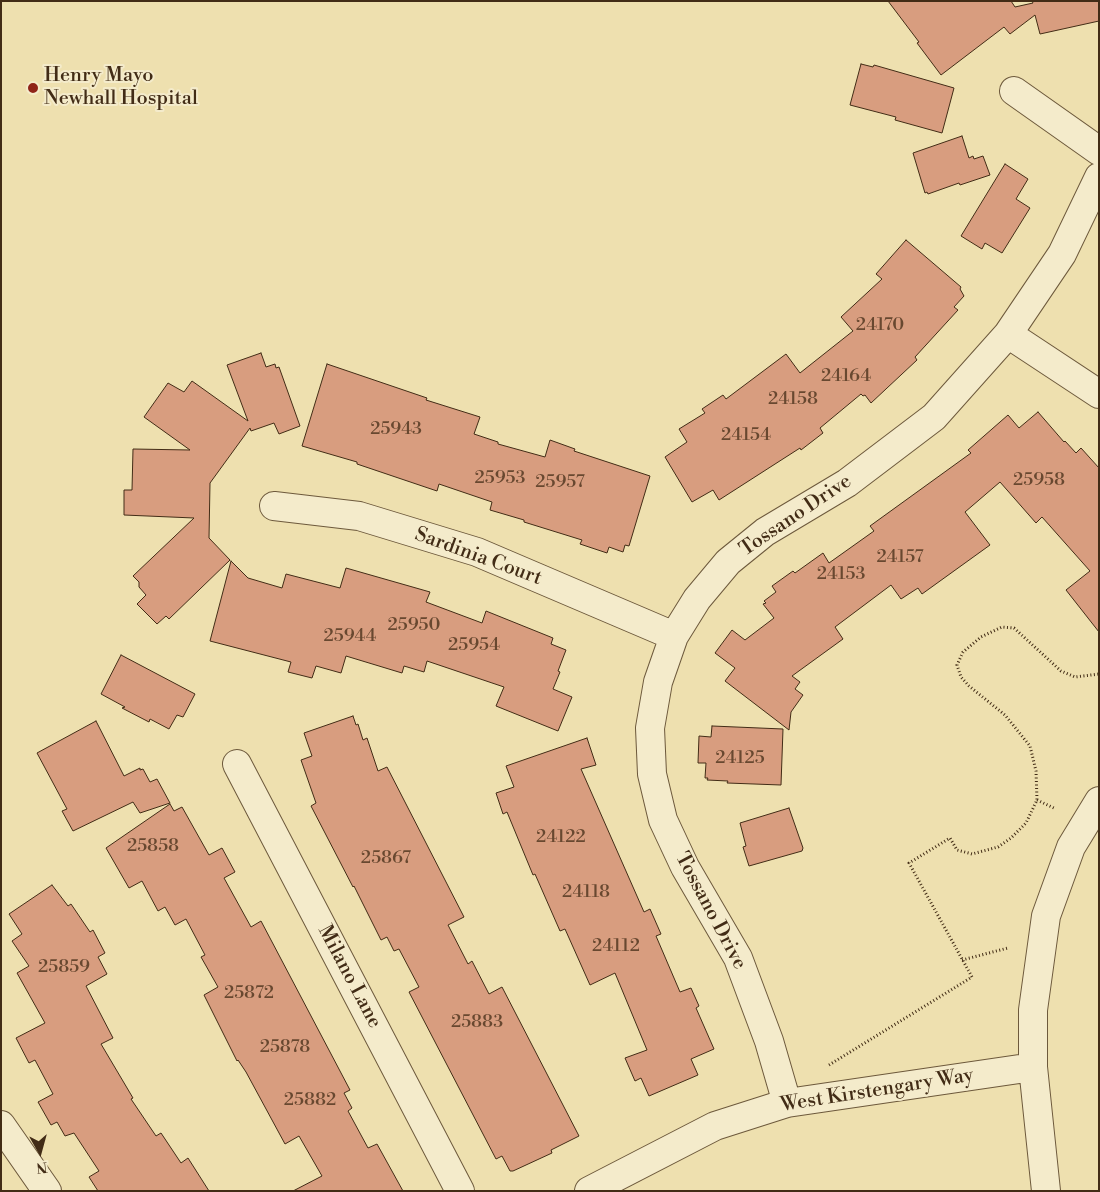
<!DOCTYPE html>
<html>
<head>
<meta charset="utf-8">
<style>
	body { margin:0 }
	#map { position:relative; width:1100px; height:1192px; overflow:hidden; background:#eee0af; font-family:"Libre Bodoni",serif }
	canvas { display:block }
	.frame { position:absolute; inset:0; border:2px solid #422c16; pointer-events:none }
	.north { position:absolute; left:15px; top:1127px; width:50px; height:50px; -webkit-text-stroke:4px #f4ebcb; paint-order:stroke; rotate:173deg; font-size:14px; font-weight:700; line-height:20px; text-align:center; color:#422c16 }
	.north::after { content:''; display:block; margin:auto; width:18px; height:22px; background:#422c16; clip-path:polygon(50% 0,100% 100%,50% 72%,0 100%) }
</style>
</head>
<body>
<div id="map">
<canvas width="1100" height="1192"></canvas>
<div class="frame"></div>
<div class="north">N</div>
</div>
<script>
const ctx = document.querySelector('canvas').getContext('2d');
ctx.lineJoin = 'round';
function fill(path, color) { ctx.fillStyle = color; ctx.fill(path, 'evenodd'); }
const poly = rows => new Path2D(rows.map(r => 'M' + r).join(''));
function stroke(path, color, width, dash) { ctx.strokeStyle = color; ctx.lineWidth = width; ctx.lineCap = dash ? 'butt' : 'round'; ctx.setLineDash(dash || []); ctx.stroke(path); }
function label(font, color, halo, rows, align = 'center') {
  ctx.font = font + ' "Libre Bodoni",serif'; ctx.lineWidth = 4; ctx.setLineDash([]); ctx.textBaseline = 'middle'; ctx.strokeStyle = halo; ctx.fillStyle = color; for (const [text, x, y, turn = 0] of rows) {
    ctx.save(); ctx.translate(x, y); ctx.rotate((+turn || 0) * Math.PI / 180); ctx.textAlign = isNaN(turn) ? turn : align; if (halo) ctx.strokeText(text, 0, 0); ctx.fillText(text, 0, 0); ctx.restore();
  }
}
const building = poly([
	[888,1,1011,1,1015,7,1033,3,1032,1,1099,1,1099,21,1040,34,1035,15,1010,34,1004,27,941,75,917,43,919,42,888,1],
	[861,64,873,67,874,65,954,88,942,133,895,120,896,117,850,105,861,64],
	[962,136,969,158,973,156,974,159,983,156,990,175,960,185,959,183,928,194,927,192,925,193,913,153,962,136],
	[1005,164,1028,179,1016,199,1030,208,1002,253,985,243,982,249,961,236,1005,164],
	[906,240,961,287,960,289,964,296,954,307,958,310,915,357,917,360,871,403,865,395,863,396,861,394,820,428,823,433,801,450,800,448,719,500,713,490,692,502,665,457,687,442,679,429,705,413,702,409,723,395,726,399,786,354,800,373,853,331,841,317,882,279,876,274,906,240],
	[261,353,266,367,275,364,276,368,279,367,300,426,279,434,274,423,251,431,250,428,210,483,209,538,230,560,169,619,166,616,157,624,137,604,146,595,139,587,139,582,133,576,194,518,124,515,124,490,132,490,133,449,190,450,144,417,168,383,184,392,192,381,248,421,227,365,261,353],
	[327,364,427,398,426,400,480,417,474,434,498,442,498,444,545,457,550,440,575,449,574,451,650,476,629,546,625,545,623,552,609,547,607,553,580,544,582,540,524,522,524,520,490,510,492,502,439,484,437,491,357,464,357,462,302,446,327,364],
	[1038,412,1064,442,1065,441,1076,453,1081,448,1099,468,1099,632,1066,590,1090,571,1042,517,1036,523,1000,482,965,512,990,545,922,594,918,588,901,599,891,585,835,627,843,639,792,676,800,682,795,689,803,695,791,712,789,730,725,681,735,668,715,653,732,630,745,640,774,618,763,604,766,603,764,601,776,592,772,586,793,571,795,573,823,553,829,563,874,531,870,526,971,453,968,450,1008,415,1019,428,1038,412],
	[231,561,248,578,282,588,286,574,340,588,346,568,430,592,426,602,482,623,486,611,553,638,551,644,566,650,558,671,560,672,553,689,572,697,558,731,496,706,504,687,427,661,424,672,404,666,402,673,346,656,341,673,316,666,312,678,288,672,291,662,210,641,231,561],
	[121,655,195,694,183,717,177,715,169,729,150,719,149,722,122,708,125,707,101,694,121,655],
	[353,716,356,725,358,724,363,740,367,738,378,771,387,767,464,917,448,925,468,964,472,961,489,994,502,987,579,1136,551,1150,552,1153,513,1171,510,1171,502,1156,496,1159,409,992,419,987,399,949,394,951,387,937,381,940,354,886,353,887,311,806,316,803,301,760,312,756,304,733,353,716],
	[96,721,124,776,140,768,140,770,143,769,150,782,157,779,170,803,140,813,133,802,73,831,62,811,67,809,37,753,96,721],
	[712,726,783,729,781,785,727,783,728,781,707,780,708,778,705,778,706,763,698,763,699,736,711,737,712,726],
	[587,738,596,765,581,769,644,912,650,909,661,934,656,936,680,992,691,988,699,1006,696,1008,714,1049,691,1059,698,1075,649,1096,641,1078,635,1081,625,1058,647,1050,615,973,590,985,565,929,560,931,535,874,533,875,507,812,503,814,496,793,514,787,506,766,587,738],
	[170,804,174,811,182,807,209,855,222,848,235,872,224,878,251,927,261,921,350,1090,344,1093,352,1108,348,1111,368,1148,377,1144,403,1191,293,1191,322,1176,299,1136,285,1144,246,1072,238,1060,237,1061,204,995,218,987,201,957,205,955,186,919,175,925,165,907,158,911,142,881,129,888,106,848,170,804],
	[789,808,803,848,802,851,749,866,743,847,746,846,740,823,789,808],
	[52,885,68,906,71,904,90,932,93,930,105,953,98,957,107,974,86,986,113,1038,101,1044,133,1098,131,1099,156,1136,161,1133,181,1163,188,1158,209,1191,98,1191,89,1177,99,1171,74,1133,65,1136,57,1122,51,1125,38,1102,53,1094,35,1060,29,1063,16,1038,45,1023,17,973,29,966,12,941,22,934,9,914,52,885]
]);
fill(building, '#d89d7f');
stroke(building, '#422c16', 1);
const street = poly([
	[1014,91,1099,151],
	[1008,334,1099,394],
	[274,506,359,516,477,552,674,636],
	[237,764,460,1191],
	[787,1103,769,1041,738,958,685,867,663,820,652,774,650,728,658,682,674,636,697,599,728,562,765,532,847,483,934,417,1008,334,1062,254,1099,177],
	[1,1125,47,1191],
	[589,1191,715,1126,787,1103,1033,1067],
	[1046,1191,1033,1067,1033,1010,1046,916,1071,847,1099,801]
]);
stroke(street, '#6d593c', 30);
stroke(poly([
	[1037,800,1056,809],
	[962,960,1008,948],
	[829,1065,972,977,909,863,950,838,957,850,972,854,998,847,1011,838,1026,823,1037,800,1036,771,1030,746,1005,715,969,686,961,677,957,665,963,652,981,637,1002,627,1014,628,1061,671,1075,677,1099,674]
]), '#422c16', 3, [1, 2.5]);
stroke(street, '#f4ebcb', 28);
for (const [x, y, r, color] of [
	[33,88,6,"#8f2418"]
]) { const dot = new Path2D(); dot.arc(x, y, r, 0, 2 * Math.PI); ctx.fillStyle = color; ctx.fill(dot); stroke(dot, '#f4ebcb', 2); }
label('18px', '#684830', null, [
	["24170",880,326],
	["24164",846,377],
	["24158",793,400],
	["25943",396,430],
	["24154",746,436],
	["25953",500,479],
	["25958",1039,481],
	["25957",560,483],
	["24157",900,558],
	["24153",841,575],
	["25950",414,626],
	["25944",350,637],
	["25954",474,646],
	["24125",740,759],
	["24122",561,838],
	["25858",153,847],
	["25867",386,859],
	["24118",586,893],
	["24112",616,947],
	["25859",64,968],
	["25872",249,994],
	["25883",477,1023],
	["25878",285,1048],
	["25882",310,1101]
]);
label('20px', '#422c16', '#f4ebcb', [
	["Henry Mayo",44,76],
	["Newhall Hospital",44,99]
], 'left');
label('20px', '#422c16', '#f4ebcb', [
	["Tossano Drive",796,516,-34],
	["Sardinia Court",478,557,20],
	["Tossano Drive",710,911,62],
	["Milano Lane",349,977,62],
	["West Kirstengary Way",877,1091,-9]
]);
</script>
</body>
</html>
